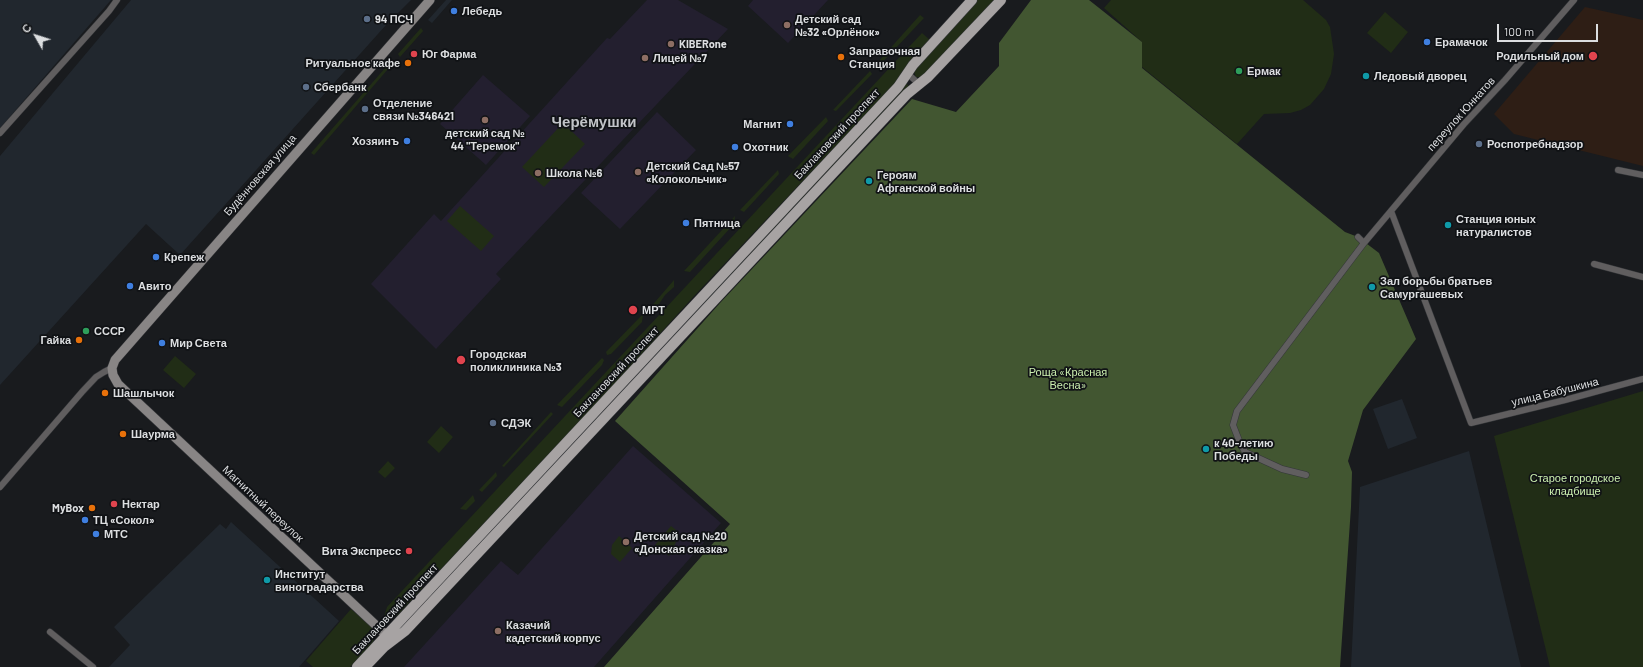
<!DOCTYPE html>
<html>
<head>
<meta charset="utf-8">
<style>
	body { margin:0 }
	#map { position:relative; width:1643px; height:667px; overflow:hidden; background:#191b1e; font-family:Barlow,sans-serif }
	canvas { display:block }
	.north { position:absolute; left:16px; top:16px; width:40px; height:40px; -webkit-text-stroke:3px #101215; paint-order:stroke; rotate:309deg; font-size:11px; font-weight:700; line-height:16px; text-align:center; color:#dcdee0 }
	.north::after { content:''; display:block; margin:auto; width:14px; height:18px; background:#dcdee0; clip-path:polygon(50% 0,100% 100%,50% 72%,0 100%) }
	.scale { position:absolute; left:1497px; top:24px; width:101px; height:18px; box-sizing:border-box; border:2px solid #dcdee0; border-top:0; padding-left:5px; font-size:12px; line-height:14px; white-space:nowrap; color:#dcdee0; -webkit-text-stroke:3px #101215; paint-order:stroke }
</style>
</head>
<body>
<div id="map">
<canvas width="1643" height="667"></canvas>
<div class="north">С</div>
<div class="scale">100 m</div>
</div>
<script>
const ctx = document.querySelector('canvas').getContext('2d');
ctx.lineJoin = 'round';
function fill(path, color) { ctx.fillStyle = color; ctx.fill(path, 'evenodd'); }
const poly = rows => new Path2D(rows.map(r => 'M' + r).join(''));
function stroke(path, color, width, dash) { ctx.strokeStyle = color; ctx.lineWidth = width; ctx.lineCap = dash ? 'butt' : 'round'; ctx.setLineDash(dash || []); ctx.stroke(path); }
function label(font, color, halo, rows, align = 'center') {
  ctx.font = font + ' Barlow,sans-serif'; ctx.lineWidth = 3.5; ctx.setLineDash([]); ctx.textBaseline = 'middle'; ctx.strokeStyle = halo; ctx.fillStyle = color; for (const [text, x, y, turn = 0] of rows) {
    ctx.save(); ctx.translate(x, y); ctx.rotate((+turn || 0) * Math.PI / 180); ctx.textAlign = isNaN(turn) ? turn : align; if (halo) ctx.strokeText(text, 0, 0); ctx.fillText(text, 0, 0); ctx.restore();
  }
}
fill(poly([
	[0,0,111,0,0,128],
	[131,0,411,0,386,25,180,255,146,224,0,385,0,156],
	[446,0,452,0,432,23,428,20],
	[1402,399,1417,438,1388,449,1373,409],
	[1469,451,1521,667,1351,667,1360,487],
	[231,522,339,621,299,667,109,667,130,645,114,627,220,524,226,529]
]), '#21272e');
fill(poly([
	[647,0,678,0,728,29,496,274,501,279,436,349,371,284,434,214,441,221,607,38,610,39],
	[753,0,828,0,788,43,748,6],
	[483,75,530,116,486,165,440,124],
	[657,112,696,150,620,229,581,193],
	[633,446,721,523,594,667,404,667,501,561,518,575]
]), '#231f2f');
fill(poly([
	[1585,7,1643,20,1643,166,1514,134,1494,114]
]), '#2e1e15');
fill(poly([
	[977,0,996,0,923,77,916,77,914,72,950,29],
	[1111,0,1303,0,1326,20,1330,27,1334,54,1331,74,1324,89,1310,105,1301,110,1290,113,1264,114,1237,144,1142,67,1142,42,1104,8],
	[1385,12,1408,32,1391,53,1367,33],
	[920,15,924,18,879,66,877,63],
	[421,28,423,31,400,57,398,54],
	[922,33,930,40,909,62,896,82,695,295,605,394,440,570,433,569,424,580,423,587,398,615,391,618,384,617,387,607],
	[386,67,388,69,314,155,311,153],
	[870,71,872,74,836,111,833,110],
	[906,83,909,86,427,602,425,600],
	[826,117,828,121,793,159,788,156],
	[563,123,585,144,544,187,522,167],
	[778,170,779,174,744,212,740,210],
	[460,206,494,236,481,251,447,221],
	[735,216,734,224,690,272,684,271],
	[674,280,674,287,665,295,655,310,649,309],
	[643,314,642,322,611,354,607,355,606,352],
	[175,356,196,374,184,388,163,370],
	[602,358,604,360,602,365,562,407,557,405],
	[1643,391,1643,667,1550,667,1494,436],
	[551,412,553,414,504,467,502,466],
	[441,426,453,437,439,453,427,442],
	[388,461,395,468,385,478,378,472],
	[496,472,497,476,482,492,479,490],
	[473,495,475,501,466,510,460,509],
	[671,526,676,530,677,540,669,556,655,545],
	[619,536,632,548,620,562,611,554,612,545],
	[351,609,372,627,376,634,372,644,350,667,313,667,306,661]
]), '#212d16');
fill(poly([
	[1031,0,1089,0,1142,42,1142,68,1345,232,1358,237,1379,253,1416,339,1363,410,1348,461,1352,472,1351,507,1340,667,604,667,730,524,615,421,720,303,912,99,956,112,999,66,999,43]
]), '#425631');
const minor = poly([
	[908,74,919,84],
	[0,133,109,11,117,0],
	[1618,170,1643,175],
	[1391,211,1471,423,1565,400,1643,379],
	[1358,237,1364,243],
	[1594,264,1643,277],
	[1306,475,1282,469,1245,452,1240,443,1233,425,1237,411,1364,243,1464,124,1505,80,1574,0],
	[0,487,82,392,96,377,104,372,112,368],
	[50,632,93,667]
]);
const secondary = poly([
	[390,640,381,630,118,384,113,375,112,368,115,360,430,0]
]);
const primary = poly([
	[357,667,898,87,913,65,972,0],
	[365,667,384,647,405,631,420,615,907,94,928,77,1001,0]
]);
stroke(minor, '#343639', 7);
stroke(secondary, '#343639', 10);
stroke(primary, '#343639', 11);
stroke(minor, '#605e5f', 6);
stroke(secondary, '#888585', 9);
stroke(primary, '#a7a3a3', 10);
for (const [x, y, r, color] of [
	[454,11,4,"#3f7fe0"],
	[367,19,4,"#5c6f8a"],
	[787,25,4,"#8d6e63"],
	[1427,42,4,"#3f7fe0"],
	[671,44,4,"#8d6e63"],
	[414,54,4,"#e0444e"],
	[1593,56,5,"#e0444e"],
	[841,57,4,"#e8710a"],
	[645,58,4,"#8d6e63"],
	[408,63,4,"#e8710a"],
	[1239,71,4,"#2e9e5b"],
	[1366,76,4,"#0f9aa8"],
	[306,87,4,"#5c6f8a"],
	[365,109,4,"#5c6f8a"],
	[485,120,4,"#8d6e63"],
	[790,124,4,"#3f7fe0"],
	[407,141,4,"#3f7fe0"],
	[1479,144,4,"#5c6f8a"],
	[735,147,4,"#3f7fe0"],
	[638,172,4,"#8d6e63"],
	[538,173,4,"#8d6e63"],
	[869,181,4,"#0f9aa8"],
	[686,223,4,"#3f7fe0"],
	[1448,225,4,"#0f9aa8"],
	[156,257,4,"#3f7fe0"],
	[130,286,4,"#3f7fe0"],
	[1372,287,4,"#0f9aa8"],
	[633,310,5,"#e0444e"],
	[86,331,4,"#2e9e5b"],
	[79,340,4,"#e8710a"],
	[162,343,4,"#3f7fe0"],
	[461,360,5,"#e0444e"],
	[105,393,4,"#e8710a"],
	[493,423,4,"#5c6f8a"],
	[123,434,4,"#e8710a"],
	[1206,449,4,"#0f9aa8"],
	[114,504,4,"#e0444e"],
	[92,508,4,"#e8710a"],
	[85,520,4,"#3f7fe0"],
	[96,534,4,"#3f7fe0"],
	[626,542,4,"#8d6e63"],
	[409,551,4,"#e0444e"],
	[267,580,4,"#0f9aa8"],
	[498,631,4,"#8d6e63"]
]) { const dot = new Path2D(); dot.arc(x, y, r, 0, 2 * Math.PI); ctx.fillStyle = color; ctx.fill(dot); stroke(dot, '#101215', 1.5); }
label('bold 11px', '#dcdee0', '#101215', [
	["Лебедь",462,11],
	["94 ПСЧ",375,19],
	["Детский сад",795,19],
	["№32 «Орлёнок»",795,32],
	["Ерамачок",1435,42],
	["KIBERone",679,44],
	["Заправочная",849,51],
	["Станция",849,64],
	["Юг Фарма",422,54],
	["Родильный дом",1584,56,"right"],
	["Лицей №7",653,58],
	["Ритуальное кафе",400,63,"right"],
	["Ермак",1247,71],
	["Ледовый дворец",1374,76],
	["Сбербанк",314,87],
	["Отделение",373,103],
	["связи №346421",373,116],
	["Магнит",782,124,"right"],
	["детский сад №",485,133,"center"],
	["44 \"Теремок\"",485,146,"center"],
	["Хозяинъ",399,141,"right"],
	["Роспотребнадзор",1487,144],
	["Охотник",743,147],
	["Детский Сад №57",646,166],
	["«Колокольчик»",646,179],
	["Школа №6",546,173],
	["Героям",877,175],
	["Афганской войны",877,188],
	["Станция юных",1456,219],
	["натуралистов",1456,232],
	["Пятница",694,223],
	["Крепеж",164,257],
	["Зал борьбы братьев",1380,281],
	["Самургашевых",1380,294],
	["Авито",138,286],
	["МРТ",642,310],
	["СССР",94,331],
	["Гайка",71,340,"right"],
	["Мир Света",170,343],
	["Городская",470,354],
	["поликлиника №3",470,367],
	["Шашлычок",113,393],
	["СДЭК",501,423],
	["Шаурма",131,434],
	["к 40-летию",1214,443],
	["Победы",1214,456],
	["Нектар",122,504],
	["MyBox",84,508,"right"],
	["ТЦ «Сокол»",93,520],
	["МТС",104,534],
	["Детский сад №20",634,536],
	["«Донская сказка»",634,549],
	["Вита Экспресс",401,551,"right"],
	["Институт",275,574],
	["виноградарства",275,587],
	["Казачий",506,625],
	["кадетский корпус",506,638]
], 'left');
label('11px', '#dcdee0', '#101215', [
	["переулок Юннатов",1461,114,-48],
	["Баклановский проспект",837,134,-47],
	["Будённовская улица",260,175,-49],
	["Баклановский проспект",616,372,-47],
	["улица Бабушкина",1555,392,-14],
	["Магнитный переулок",263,504,43],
	["Баклановский проспект",395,609,-47]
]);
label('11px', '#cbefaf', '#101215', [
	["Роща «Красная",1068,372],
	["Весна»",1068,385],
	["Старое городское",1575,478],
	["кладбище",1575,491]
]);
label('bold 15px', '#c2c4c8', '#101215', [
	["Черёмушки",594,122]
]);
</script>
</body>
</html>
